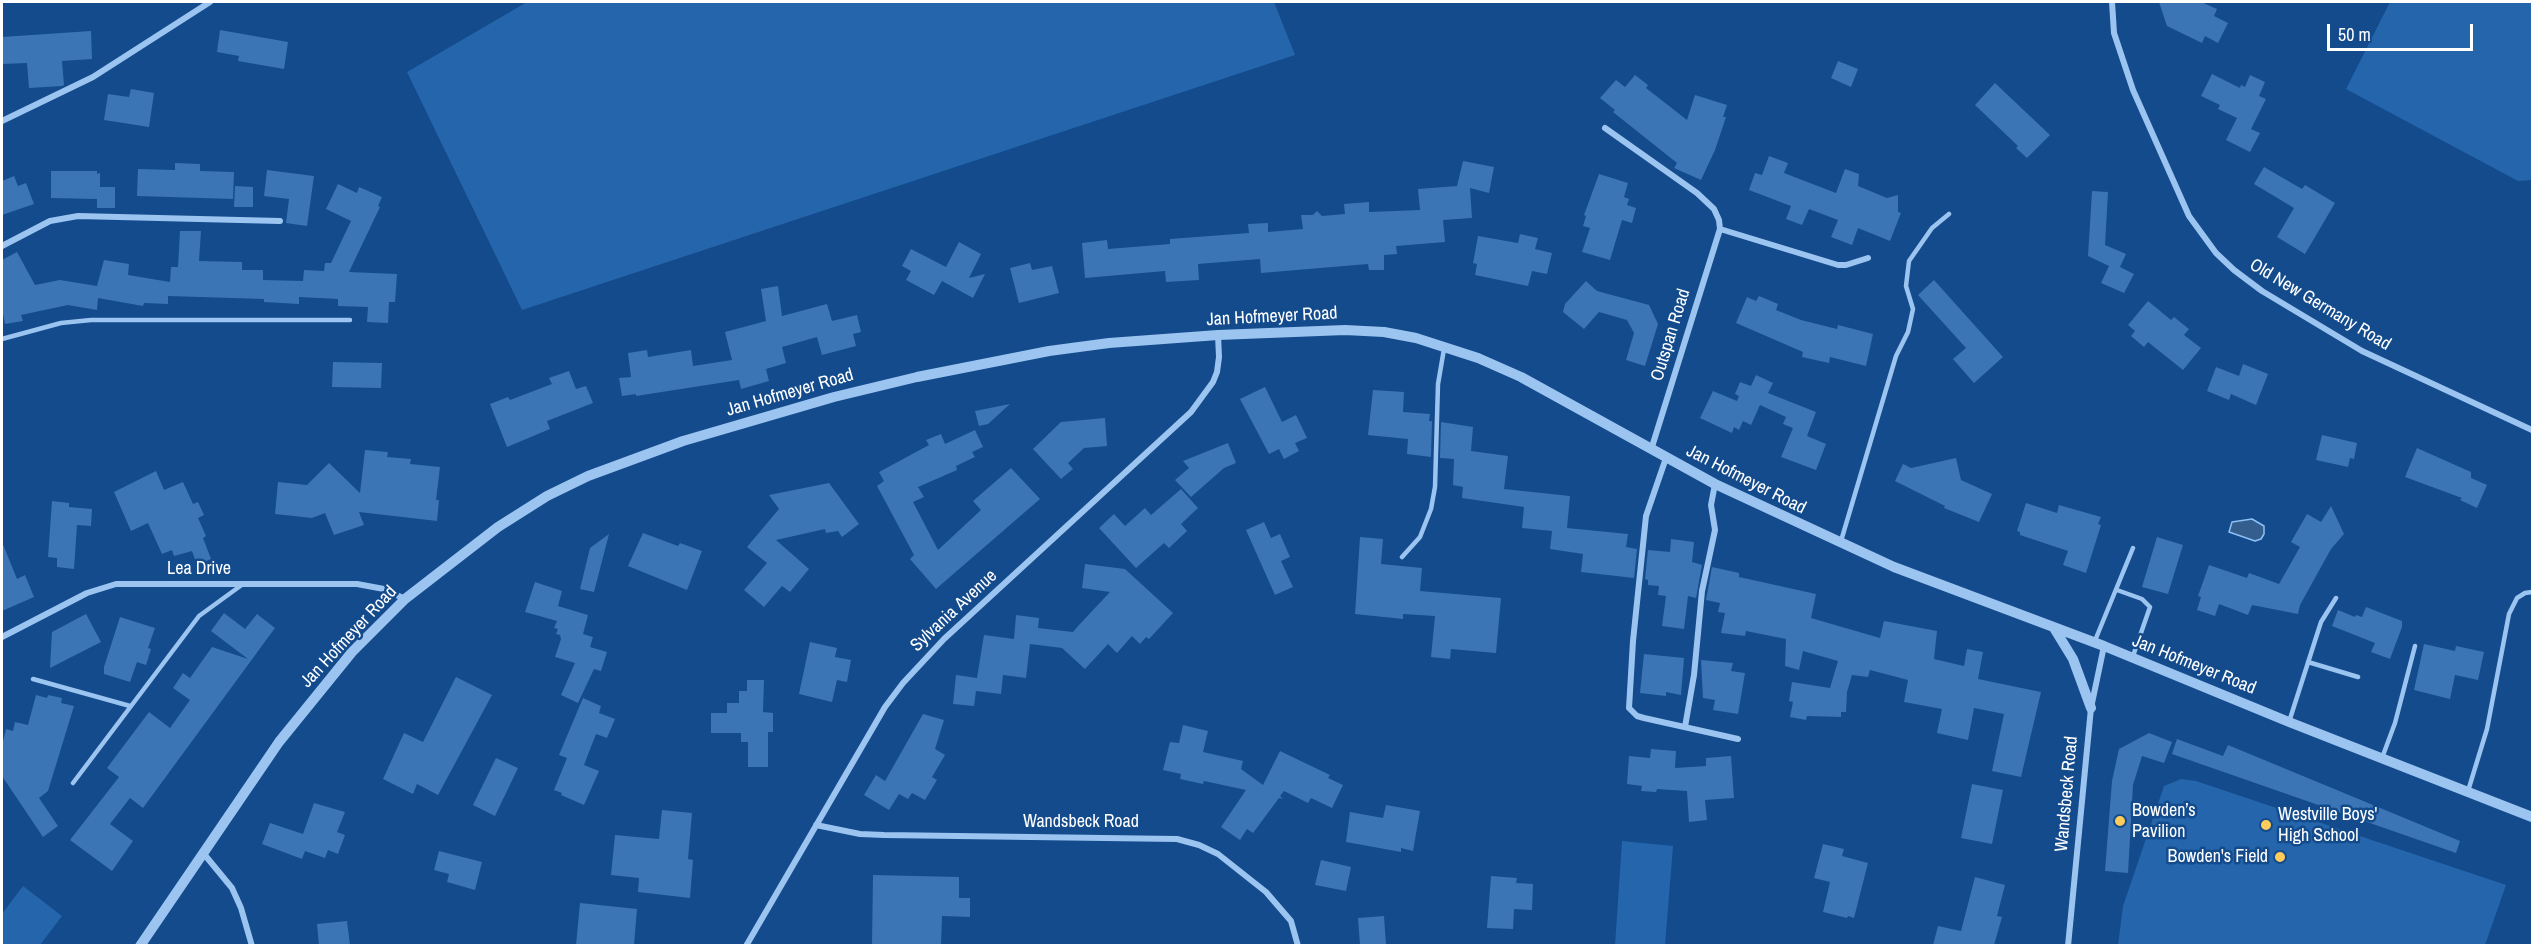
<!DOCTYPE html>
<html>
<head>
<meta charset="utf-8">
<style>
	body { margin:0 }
	#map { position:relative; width:2534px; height:947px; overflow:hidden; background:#134b8c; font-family:"Archivo Narrow",sans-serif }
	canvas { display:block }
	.frame { position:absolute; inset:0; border:3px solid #fff; pointer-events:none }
	.scale { position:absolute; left:2327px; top:24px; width:146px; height:27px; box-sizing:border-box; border:3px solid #fff; border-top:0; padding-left:8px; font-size:18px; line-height:21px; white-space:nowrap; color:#fff; -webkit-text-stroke:4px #134b8c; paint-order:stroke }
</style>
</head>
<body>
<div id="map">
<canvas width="2534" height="947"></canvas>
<div class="frame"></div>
<div class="scale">50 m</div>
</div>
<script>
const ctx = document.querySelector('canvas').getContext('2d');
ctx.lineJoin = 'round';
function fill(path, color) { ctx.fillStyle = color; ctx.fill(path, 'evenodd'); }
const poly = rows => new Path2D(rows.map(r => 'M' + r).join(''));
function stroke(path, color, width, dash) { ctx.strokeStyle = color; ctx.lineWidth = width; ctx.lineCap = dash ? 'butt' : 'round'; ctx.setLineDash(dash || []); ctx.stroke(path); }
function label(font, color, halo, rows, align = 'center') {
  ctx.font = font + ' "Archivo Narrow",sans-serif'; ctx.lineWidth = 5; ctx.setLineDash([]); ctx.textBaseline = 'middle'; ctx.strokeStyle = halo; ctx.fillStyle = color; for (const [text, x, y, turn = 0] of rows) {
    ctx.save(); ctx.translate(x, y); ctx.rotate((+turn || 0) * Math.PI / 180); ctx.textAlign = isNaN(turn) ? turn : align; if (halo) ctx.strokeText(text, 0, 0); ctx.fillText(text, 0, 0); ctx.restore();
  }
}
fill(poly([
	[527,2,1274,2,1295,55,522,310,407,72],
	[2390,2,2532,2,2532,180,2518,181,2346,89],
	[2181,779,2196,781,2506,885,2485,945,2118,945,2123,906,2164,786],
	[1622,841,1673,846,1665,945,1615,945],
	[23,886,62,916,40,945,2,945,2,914]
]), '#2565ab');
const water = poly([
	[2252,519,2264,526,2264,534,2261,539,2255,541,2229,532,2232,522,2252,519]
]);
fill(water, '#345e8d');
stroke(water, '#8dc0f4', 1.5);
fill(poly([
	[2159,2,2201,2,2217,9,2214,16,2228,23,2218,43,2205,36,2202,43,2167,26],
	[220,30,288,42,284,69,238,61,239,56,217,52],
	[91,31,92,59,62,61,64,85,62,86,29,88,27,63,2,64,2,37],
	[1838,61,1858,69,1851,87,1831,78],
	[2212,74,2240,88,2241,85,2245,87,2250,75,2265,82,2259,96,2266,99,2251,129,2260,133,2250,152,2226,140,2237,118,2218,109,2220,105,2201,96],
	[1635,75,1648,85,1646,88,1687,120,1695,95,1727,105,1723,117,1726,117,1715,150,1701,180,1674,168,1677,163,1613,112,1615,110,1600,98,1616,80,1625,87],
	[1995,83,2050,135,2027,158,2016,148,2018,146,1975,105],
	[131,89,154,93,149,127,104,120,108,94,129,97],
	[1769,156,1788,163,1784,173,1836,193,1845,169,1859,174,1858,186,1887,198,1898,195,1898,212,1901,213,1890,241,1858,228,1852,245,1831,237,1838,220,1809,209,1802,225,1786,219,1791,206,1749,190,1755,173,1762,175],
	[1463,161,1494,167,1489,193,1470,188,1472,218,1443,220,1445,242,1396,246,1397,254,1384,255,1384,270,1369,270,1368,264,1261,273,1260,259,1198,264,1199,280,1166,282,1165,271,1085,278,1082,243,1107,240,1108,249,1170,244,1170,239,1249,233,1248,224,1268,223,1268,232,1303,229,1301,215,1313,215,1317,211,1322,216,1345,214,1344,204,1369,202,1369,212,1420,210,1418,189,1457,186],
	[175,163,200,164,200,171,234,172,233,199,137,196,138,169,175,170],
	[2264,167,2302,189,2305,185,2335,203,2305,254,2277,237,2294,208,2254,184],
	[267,170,314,176,307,226,286,223,289,199,264,196],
	[51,171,97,171,97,174,100,173,100,187,115,187,115,208,97,208,97,199,51,198],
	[1599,174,1628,183,1624,197,1629,199,1627,205,1636,208,1632,223,1622,220,1610,260,1582,252,1590,228,1583,226,1586,216,1584,215],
	[14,176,18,186,26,183,34,204,2,215,2,181],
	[338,184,357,193,359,187,382,197,378,206,380,207,349,272,397,274,395,302,389,302,388,323,367,322,368,307,338,306,338,299,299,297,299,304,264,302,264,299,168,296,168,304,144,303,143,306,98,298,97,310,68,305,21,315,23,321,5,324,2,309,2,260,17,252,35,285,60,280,97,286,104,260,129,264,128,275,170,282,171,267,178,267,180,231,201,231,199,261,242,262,242,270,263,270,263,280,303,281,304,270,324,271,325,263,331,263,351,221,326,209],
	[235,186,253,187,253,207,234,207],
	[2092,191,2108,192,2105,245,2126,254,2120,267,2134,274,2124,293,2101,283,2109,266,2088,256],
	[1520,234,1538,238,1535,249,1552,253,1547,274,1532,271,1528,286,1475,275,1477,264,1473,263,1478,236,1518,243],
	[959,242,981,254,969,278,985,274,973,298,942,281,934,295,906,280,911,271,902,266,911,249,946,267],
	[1030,263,1032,270,1052,266,1059,293,1019,303,1010,268],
	[1934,280,2003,357,1974,383,1953,359,1966,348,1918,295],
	[1586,281,1597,291,1649,305,1658,324,1645,366,1626,360,1634,333,1627,320,1599,312,1584,329,1563,312,1565,304],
	[778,286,782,316,827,304,832,321,857,315,861,332,853,334,856,346,822,355,817,337,782,347,786,363,766,369,769,381,741,389,739,380,636,396,636,394,622,396,619,378,631,377,628,353,647,350,648,357,691,350,693,366,732,360,725,332,766,321,761,289],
	[1759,296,1778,304,1776,310,1801,320,1837,329,1838,325,1873,334,1866,366,1830,357,1829,363,1802,357,1803,352,1736,323,1747,297,1756,301],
	[2148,301,2171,320,2174,317,2189,329,2184,335,2201,348,2183,370,2148,342,2144,347,2131,336,2135,331,2128,325],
	[333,362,382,363,381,388,332,387],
	[2243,364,2268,374,2256,405,2231,394,2229,400,2207,391,2216,367,2239,376],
	[569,371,576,389,586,386,593,403,547,421,550,429,507,447,490,404,508,397,510,400,552,384,549,378],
	[1756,375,1773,383,1768,393,1816,412,1807,436,1826,444,1816,470,1781,457,1793,428,1783,424,1786,417,1760,405,1751,425,1743,421,1739,430,1734,427,1732,433,1700,418,1713,391,1737,401,1739,396,1735,394,1740,382,1751,386],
	[1265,387,1282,422,1296,415,1307,438,1295,443,1299,451,1284,459,1279,449,1269,454,1240,399],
	[1373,390,1404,392,1403,412,1430,414,1429,421,1432,421,1431,457,1407,454,1408,439,1368,435],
	[1010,404,988,424,979,426,975,411],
	[1105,418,1107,446,1084,448,1068,463,1073,469,1061,479,1033,449,1061,422],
	[1441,422,1473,427,1471,451,1508,456,1504,489,1570,496,1567,528,1628,534,1626,547,1637,549,1634,578,1581,572,1583,554,1550,549,1552,531,1522,528,1524,507,1462,498,1463,487,1453,485,1454,459,1440,458],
	[975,430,983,447,972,452,975,457,956,466,957,470,918,487,924,497,913,502,938,550,981,510,973,501,1011,468,1040,499,936,589,910,559,914,555,877,486,884,481,879,472,929,445,926,440,941,434,945,444],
	[2322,435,2357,443,2354,459,2350,458,2348,467,2316,460],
	[1228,443,1236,463,1224,468,1191,497,1175,480,1189,468,1183,461],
	[2417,448,2471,472,2471,478,2487,485,2477,508,2460,500,2462,498,2405,477],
	[365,450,388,452,387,457,411,459,410,464,440,467,436,500,439,500,437,521,359,512,364,525,334,535,325,513,312,518,275,514,278,482,307,485,329,463,360,493],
	[1956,458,1961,480,1992,494,1979,522,1944,508,1945,506,1895,481,1903,464,1911,468],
	[156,471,164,490,183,482,193,504,198,502,204,515,198,518,206,536,203,538,211,559,197,565,192,551,174,556,172,550,162,554,148,523,131,531,114,492],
	[829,483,859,524,842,537,838,531,826,533,825,529,776,540,809,569,790,592,782,586,764,607,744,590,767,563,747,547,779,509,769,495],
	[1181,489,1198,508,1181,524,1187,531,1169,548,1164,543,1136,568,1099,528,1114,514,1125,526,1145,508,1151,515],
	[52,501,69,503,69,507,92,509,91,526,77,525,74,569,57,567,57,558,48,557],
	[2026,503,2057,513,2059,505,2101,517,2098,524,2101,525,2086,573,2063,565,2068,551,2020,535,2020,532,2017,531],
	[2331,506,2344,534,2331,549,2300,605,2298,614,2252,605,2248,615,2219,604,2215,616,2197,610,2201,597,2198,596,2209,565,2247,578,2249,573,2279,584,2300,547,2291,542,2307,514,2321,522],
	[1264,522,1271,538,1280,534,1290,557,1281,561,1293,587,1275,595,1246,530],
	[643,533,678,546,680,543,702,551,687,590,628,566],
	[609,534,594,592,580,589,590,548],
	[1360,537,1383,539,1381,564,1422,568,1420,591,1501,598,1496,653,1451,649,1450,659,1431,657,1435,616,1403,614,1403,619,1355,614],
	[2157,537,2183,545,2168,594,2142,587],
	[1671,539,1694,542,1692,562,1702,565,1696,598,1688,596,1684,629,1662,626,1666,596,1658,595,1659,586,1648,585,1648,580,1645,579,1648,550,1670,552],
	[2,542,17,579,25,575,34,597,2,611],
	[1085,564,1125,569,1173,613,1149,639,1146,637,1140,644,1132,636,1117,653,1108,644,1085,669,1062,648,1030,644,1026,678,1003,675,1001,694,976,691,974,706,953,704,956,675,977,678,984,635,1014,639,1016,615,1039,618,1038,628,1073,632,1079,625,1110,592,1082,588],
	[1712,567,1739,573,1739,577,1816,594,1811,618,1880,638,1884,621,1937,631,1934,659,1964,666,1967,649,1983,652,1978,679,2041,692,2021,777,1992,771,2004,714,1974,708,1968,740,1937,733,1942,709,1904,702,1908,680,1870,670,1868,677,1852,675,1847,692,1846,712,1841,712,1841,717,1807,716,1806,720,1790,717,1793,702,1789,701,1792,682,1830,688,1838,661,1803,651,1799,670,1785,666,1786,639,1746,631,1745,636,1721,633,1725,613,1718,612,1720,603,1706,600],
	[535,582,562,591,558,606,588,615,583,634,593,637,590,647,607,652,601,671,594,669,578,703,561,695,575,663,555,657,561,639,560,635,556,634,558,629,554,628,557,621,525,612],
	[2366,607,2402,621,2402,627,2390,659,2371,652,2375,643,2332,626,2338,610,2355,617,2356,615,2362,617],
	[224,613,245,629,257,614,275,628,143,808,130,798,110,824,133,841,112,871,70,840,119,777,107,768,149,712,170,728,190,700,173,688,183,673,190,678,212,647,248,659,211,631],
	[86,614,101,642,50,668,52,632],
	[120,617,155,628,148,648,151,649,146,665,137,662,130,682,104,674,104,667],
	[810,642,837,648,835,657,851,660,847,682,837,680,832,702,799,694],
	[2424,644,2455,651,2456,646,2484,652,2478,680,2455,675,2450,699,2414,690],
	[1644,654,1684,658,1681,695,1666,692,1666,696,1640,693],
	[1701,660,1733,663,1731,671,1745,673,1738,714,1713,710,1715,700,1703,698],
	[456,677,492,695,438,795,417,784,413,794,383,779,404,733,423,742],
	[747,680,764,680,763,712,773,713,773,732,768,732,768,767,748,767,748,742,741,742,741,733,711,733,711,713,727,713,727,703,739,703,739,691,747,691],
	[36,695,47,698,48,695,62,698,61,703,74,706,48,791,39,798,58,826,43,837,2,776,2,745,6,729,13,731,15,722,28,725],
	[583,698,601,706,599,713,615,719,607,738,596,734,584,765,599,771,584,805,561,795,562,793,554,790,567,758,559,755],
	[923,714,944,720,935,749,945,755,932,777,937,780,925,800,912,793,908,799,899,794,889,810,864,795,876,775,885,781],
	[1183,725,1208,731,1203,752,1243,761,1241,769,1263,785,1280,751,1330,775,1328,778,1343,785,1332,808,1311,798,1308,803,1284,791,1280,796,1283,799,1279,798,1253,833,1247,829,1240,840,1221,827,1246,790,1204,781,1203,784,1180,779,1181,774,1163,770,1170,742,1179,743],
	[2149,733,2172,742,2164,763,2142,756,2133,785,2128,873,2105,871,2112,781,2119,749],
	[2177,739,2223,756,2228,745,2460,841,2456,853,2172,754],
	[1651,749,1676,751,1675,768,1706,766,1706,758,1731,756,1734,798,1705,800,1707,820,1689,822,1687,791,1657,789,1656,792,1641,791,1642,786,1627,784,1629,756,1650,758],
	[496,758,518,768,495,816,473,805],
	[1972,784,2003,790,1992,844,1961,838],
	[314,803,345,812,337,832,345,835,338,854,328,850,325,858,305,851,302,859,262,844,270,823,303,834],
	[1386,805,1420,811,1413,851,1401,848,1401,852,1346,842,1350,812,1383,818],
	[662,810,692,813,688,859,693,860,690,898,638,892,639,878,611,875,615,835,659,839],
	[1823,844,1844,849,1842,856,1868,863,1854,918,1848,916,1847,918,1823,912,1830,882,1814,878],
	[439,851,482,862,475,890,447,882,449,874,434,870],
	[1321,860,1351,867,1346,891,1315,885],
	[873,875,959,877,959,898,970,898,970,917,942,916,941,945,872,945],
	[1491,876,1517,878,1516,883,1533,884,1532,910,1514,909,1513,929,1487,928],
	[1975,877,2005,885,1997,916,2002,917,1994,945,1933,945,1938,926,1961,931],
	[580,903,637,909,634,945,576,945],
	[1384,916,1386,945,1360,945,1358,918],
	[347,921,350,945,319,945,317,924]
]), '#3c75b5');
stroke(poly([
	[2,339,61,323,91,320,350,320],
	[1841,541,1896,356,1908,332,1913,309,1906,286,1909,261,1932,228,1949,214],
	[1402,557,1420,537,1431,509,1435,487,1438,384,1444,349],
	[2117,590,2142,599,2150,607,2133,656],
	[2094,643,2133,548],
	[2308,662,2358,677],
	[33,679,130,706],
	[2289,722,2321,622,2336,598],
	[2382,758,2395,723,2415,646],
	[73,783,199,616,243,584],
	[2468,791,2487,729,2509,614,2517,598,2525,593,2532,592]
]), '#9cc4f0', 4.5);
stroke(poly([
	[2112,2,2114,33,2133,90,2189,216,2216,253,2234,270,2262,291,2362,351,2532,430],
	[2,121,93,77,210,2],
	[1605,128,1697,193,1714,209,1719,220,1720,229,1651,450],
	[1720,229,1838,265,1846,265,1868,258],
	[2,246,50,221,78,216,280,221],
	[1666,458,1646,516,1633,641,1629,708,1637,716,1644,718,1738,739],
	[2,637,87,593,116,584,357,584,384,589,405,599],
	[1685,727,1694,675,1702,591,1715,530,1711,505,1715,484],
	[816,825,860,834,884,835,1177,839,1199,845,1218,854,1266,892,1291,921,1298,946],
	[204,854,232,888,241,908,252,946],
	[746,946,885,707,903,683,944,639,1191,412,1213,382,1217,372,1219,357,1218,335],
	[2068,946,2091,708,2104,646]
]), '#9cc4f0', 6);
stroke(poly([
	[2054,628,2073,659,2091,708],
	[140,946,279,742,352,652,405,599,498,527,547,496,588,476,683,441,834,397,917,377,1049,351,1109,343,1218,335,1345,330,1384,332,1416,338,1478,358,1521,377,1715,484,1894,567,2104,646,2289,722,2532,817]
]), '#9cc4f0', 10);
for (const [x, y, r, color] of [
	[2120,821,6,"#ffcb5b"],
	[2266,825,6,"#ffcb5b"],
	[2280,857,6,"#ffcb5b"]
]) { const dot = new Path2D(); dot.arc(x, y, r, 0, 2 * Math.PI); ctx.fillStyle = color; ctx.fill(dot); stroke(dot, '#134b8c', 2); }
label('18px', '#fff', '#134b8c', [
	["Old New Germany Road",2320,305,31],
	["Jan Hofmeyer Road",1272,317,-3],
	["Outspan Road",1671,335,-73],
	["Jan Hofmeyer Road",790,393,-16],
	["Jan Hofmeyer Road",1746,480,27],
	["Lea Drive",199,569],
	["Sylvania Avenue",954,611,-43],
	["Jan Hofmeyer Road",349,637,-47],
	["Jan Hofmeyer Road",2194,665,22],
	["Wandsbeck Road",2067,794,-85],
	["Wandsbeck Road",1081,822]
]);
label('18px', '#fff', '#134b8c', [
	["Bowden’s",2132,811],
	["Pavilion",2132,832],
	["Westville Boys'",2278,815],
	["High School",2278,836],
	["Bowden's Field",2268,857,"right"]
], 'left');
</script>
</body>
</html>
